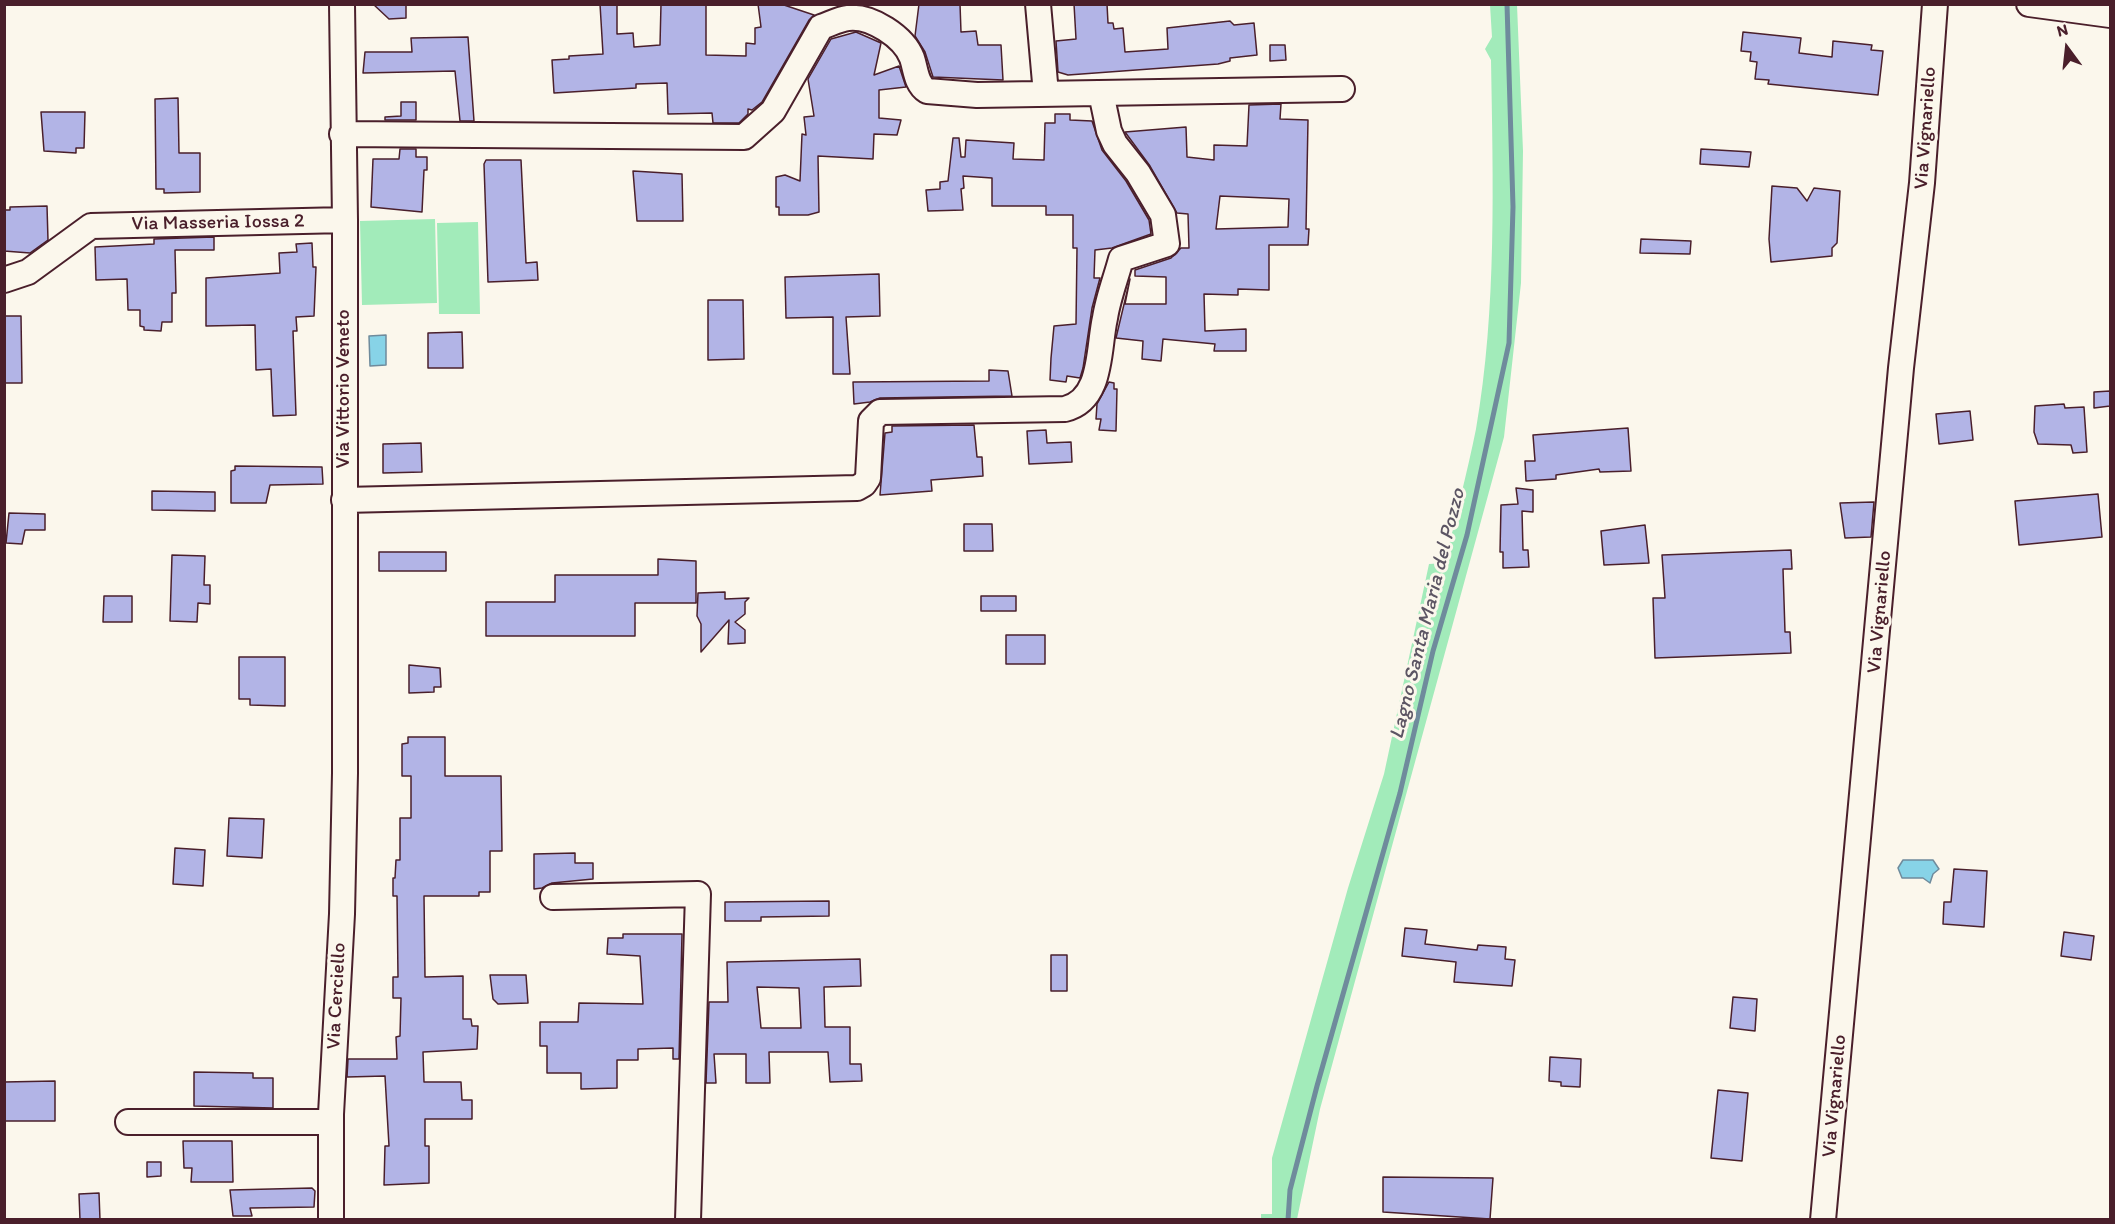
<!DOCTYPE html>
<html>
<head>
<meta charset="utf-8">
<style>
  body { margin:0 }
  #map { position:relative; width:2115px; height:1224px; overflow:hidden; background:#fbf7ec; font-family:Itim,sans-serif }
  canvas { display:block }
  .frame { position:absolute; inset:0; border:6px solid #4a1f2b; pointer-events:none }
  .north { position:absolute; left:2037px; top:18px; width:60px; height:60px; -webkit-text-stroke:4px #fbf7ec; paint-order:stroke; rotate:345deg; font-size:16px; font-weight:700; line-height:24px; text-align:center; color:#4a1f2b }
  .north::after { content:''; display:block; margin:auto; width:21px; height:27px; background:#4a1f2b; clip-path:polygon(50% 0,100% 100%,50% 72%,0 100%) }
</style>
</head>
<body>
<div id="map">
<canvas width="2115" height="1224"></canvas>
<div class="frame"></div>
<div class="north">N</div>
</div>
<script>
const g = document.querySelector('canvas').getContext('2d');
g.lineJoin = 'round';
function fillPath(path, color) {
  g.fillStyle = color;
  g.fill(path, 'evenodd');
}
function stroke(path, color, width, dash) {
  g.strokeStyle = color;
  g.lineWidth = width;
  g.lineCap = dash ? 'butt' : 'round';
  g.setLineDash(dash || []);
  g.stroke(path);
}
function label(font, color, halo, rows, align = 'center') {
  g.font = font + ' Itim,sans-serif';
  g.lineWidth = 6;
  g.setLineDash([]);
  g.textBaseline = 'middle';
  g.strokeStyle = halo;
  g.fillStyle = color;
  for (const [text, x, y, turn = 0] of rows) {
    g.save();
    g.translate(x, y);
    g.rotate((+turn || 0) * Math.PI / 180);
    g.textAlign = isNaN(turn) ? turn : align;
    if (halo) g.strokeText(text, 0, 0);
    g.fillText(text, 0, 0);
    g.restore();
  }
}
fillPath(new Path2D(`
  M1490,5H1517L1523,151L1521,283L1504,437L1320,1109L1297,1219H1261V1214H1272V1158L1348,888L1384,774L1429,564L1445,563C1455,518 1467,474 1476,429C1497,309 1493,181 1491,60L1485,49L1492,37Z
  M435,219L437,303L362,305L360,221Z
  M478,222L480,314H439L437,223Z`), '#a2ebba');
const water = new Path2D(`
  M386,335V365L370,366L369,336Z
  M1903,860H1933L1939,869L1933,874L1930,883L1923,878H1902L1898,868Z`);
fillPath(water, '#87d3e7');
stroke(water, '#6f8b9c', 1.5);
stroke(new Path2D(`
  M1288,1220L1290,1190L1317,1086L1400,793L1433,651L1467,535L1509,343L1513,207L1507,4`), '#6f8b9c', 5);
const building = new Path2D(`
  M373,4H406V18L389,19Z
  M600,4H617V34L633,33L634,47L660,45L661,4H706V55L746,56V43L755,44V28L761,27L758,4H781L814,15L809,20L762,102L752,110L748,109V114L739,123H713L712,113L668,114L667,83L636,84V88L554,93L552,60L569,59V56L603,54Z
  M919,4H960L961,32L976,31L978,45H1001L1003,80L933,77L925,52L915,36Z
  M1074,4H1107L1108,23H1113L1114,29L1123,28L1125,52L1168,49L1167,28L1230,21L1234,25L1254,23L1257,55L1230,58V61L1218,64L1068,75L1058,72L1056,41L1076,39Z
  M856,32L881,43L874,75L899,66L906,87L879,90V118L901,120L897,135L874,134L873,159L818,156L819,212L808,215H779V207H776V177L785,175L800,181L802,134L806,135L804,117L814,116L808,79L831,39Z
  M1743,32L1801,38L1799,53L1832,57L1833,41L1872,45L1871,50L1883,51L1878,95L1768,84L1769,80L1755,79L1757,62L1750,61L1751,52L1741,51Z
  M468,37L474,121H460L455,71L363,73L365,52H412L411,38Z
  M1270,45H1285L1286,60L1270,61Z
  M178,98L179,153H200V192L164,193V189H156L155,99Z
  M401,102H416V120H385V117L401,116Z
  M1281,104L1280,119L1308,120L1306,229H1309L1308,245H1269V290L1238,289V295L1204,294L1205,331L1246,329V351H1214L1215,344L1163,339L1161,361L1142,359L1143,341L1116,338L1130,279L1125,304H1166V277L1135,276V270L1171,258L1181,248H1189L1188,214L1177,213L1150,166L1125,132L1186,127L1187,157L1214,160V145L1247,146L1249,105ZM1220,196L1289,199L1288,227L1216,229Z
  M41,112H85L84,148H76V153L44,151Z
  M1055,114H1070V120L1092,121L1102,150L1126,181L1149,220L1151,234L1112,248L1095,250L1094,278H1100L1092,308L1083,368L1080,378L1067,376L1066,382L1050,380L1051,358L1054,326L1076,324L1077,248H1073V215H1046V206H992V178L963,176L964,188L961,189L963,210L928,211L926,190L940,189V182L948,181L953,138H959L961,157H965L966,140L1014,143L1013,159L1044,160L1045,123H1055Z
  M400,149H416V157H427V170H424L422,212L371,207L373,159H399Z
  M1701,149L1751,152L1749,167L1700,164Z
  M486,160H521L526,263L537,262L538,280L488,282L484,164Z
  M633,171L682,174L683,221H637Z
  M1772,186L1797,188L1807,201L1814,188L1840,191L1837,243L1832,248V256L1771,262L1769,239Z
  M47,206L48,240L30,253L4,251V210H10V207Z
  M214,237V250H175L176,293H172V322H162L161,331L144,330V327L140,326V310H128L127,279L96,280L95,247L154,244V239Z
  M1641,239L1691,241L1690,254L1640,253Z
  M312,243L313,267H316L314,316L296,317L297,331H293L296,415L273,416L271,369L256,370L255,325L206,326V278L280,273L279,253L297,252L296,244Z
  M879,274L880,316L846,317L850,374H833V317L786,318L785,277Z
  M708,300H743L744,359L708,360Z
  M4,316H21L22,383H4Z
  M462,332L463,368H428V333Z
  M989,370L1008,371L1012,396L880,398L870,402L854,404L853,382L989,381Z
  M1109,382L1114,383V389H1117L1116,431L1099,430L1101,419H1096L1097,404Z
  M2110,391V406L2094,408V392Z
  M2064,404L2065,408L2084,407L2087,452L2073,453L2071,445L2038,444L2034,432L2035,406Z
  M1970,411L1973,440L1939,444L1936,414Z
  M974,425L977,457H982L983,476L931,480L932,491L880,495L885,433L892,432V426Z
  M1628,428L1631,471L1600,472L1599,469L1556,475V479L1526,481L1525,461H1535L1533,435Z
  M1046,430L1047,443L1071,442L1072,462L1029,464L1027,431Z
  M421,443L422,472L383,473V444Z
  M235,466L322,467L323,484L270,485L266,503H231V471L235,470Z
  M1516,488L1533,490V512L1522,511L1523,550H1528L1529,567L1503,568V552H1500L1501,505L1518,504Z
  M152,491L215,492V511L152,510Z
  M2098,494L2102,537L2019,545L2015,501Z
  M1874,502L1871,537L1845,538L1840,503Z
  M9,513L45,514V530H25L22,544L6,543Z
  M964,524H992L993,551H964Z
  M1645,525L1649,563L1604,565L1601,531Z
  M1791,550L1792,569H1783L1785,632H1790L1791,653L1655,658L1653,598H1665L1662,555Z
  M379,552H446V571H379Z
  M172,555L205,556L204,585H210V604L198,603L197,622L170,621Z
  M658,559L696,561V603H635V636H486V602H555V575H658Z
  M725,592V599L749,598L745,602V614L735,622L745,630V643L728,644L729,620L701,652V624L697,616L698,593Z
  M104,596H132V622H103Z
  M981,596H1016V611H981Z
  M1006,635H1045V664H1006Z
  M239,657H285V706L250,705V699H239Z
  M409,665L440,668L441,687H434V692L409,693Z
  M408,737H445V776H501L502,851H490V892H479V896H424L425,977L463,976V1019H471L472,1026H478L477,1049L423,1052L424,1082H461L462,1100H472V1119H425V1146H429V1183L384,1185L385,1146H389L385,1076L347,1077L348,1059H397L396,1037L400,1036L401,998H393V977H398L397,896H393V878H395L396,860H400V818H411V776H402V744L408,743Z
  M229,818L264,819L262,858L227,856Z
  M175,848L205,850L203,886L173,884Z
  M575,853V863H593V879L552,883L542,888L534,889V854Z
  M1954,869L1987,871L1984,927L1943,924L1944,902H1951Z
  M829,901V916L761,917V921H725V902Z
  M1405,928L1427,930L1425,944L1477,950L1478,945L1506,947L1505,959L1515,960L1512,986L1454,982L1456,962L1402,956Z
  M2064,932L2094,936L2091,960L2061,956Z
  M623,934H682L679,1059H673V1048L638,1049V1060H617V1088L581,1089V1073H547V1046H540V1022H578L579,1003L643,1004L640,956L607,954L608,938H623Z
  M1051,955H1067V991H1051Z
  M860,959L861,986L824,987L825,1027H850V1064H861L862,1081L830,1082L828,1052H769L770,1083H746V1054H714L716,1083H706L709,1002H728L727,962ZM757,987L799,988L801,1028H761Z
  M490,975H526L528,1003L498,1004L493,999Z
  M1733,997L1757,999L1755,1031L1730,1028Z
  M1550,1057L1581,1059L1580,1087L1561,1086V1082L1549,1081Z
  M194,1072L253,1073V1078H273V1108L194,1106Z
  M55,1081V1121H4V1082Z
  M1718,1090L1748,1093L1742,1161L1711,1158Z
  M183,1141H232L233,1182H191L192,1168H184Z
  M147,1162H161V1176L147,1177Z
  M1383,1177L1493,1178L1490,1219L1383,1212Z
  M312,1188L315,1191L314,1207L250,1208L252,1216H233L230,1190Z
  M99,1193L100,1220H80L79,1194Z`);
fillPath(building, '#b2b4e6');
stroke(building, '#4a1f2b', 1.5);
const minor = new Path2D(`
  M1038,4L1046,94
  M2029,4L2110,15
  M342,134L744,137L773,111L821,27C830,24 839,19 848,18C871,15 904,37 912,58C916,70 916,84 927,91L977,95L1342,89
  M4,280L28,272L91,226L345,220
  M344,500L857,488L864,484L868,478L871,421L880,412L1065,409C1103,400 1098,348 1105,318C1108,298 1116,278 1121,259L1167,244L1163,215L1138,173L1115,144L1109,131L1101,93
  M553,897L698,894L688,1220
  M128,1122H331
  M331,1220V1114L342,914L345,773V220L342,4
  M1823,1220L1901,368L1922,183L1935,4`);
stroke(minor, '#4a1f2b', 28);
stroke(minor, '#fbf7ec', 24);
label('20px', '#4a1f2b', '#fbf7ec', [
  ["Via Vignariello",1926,128,-86],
  ["Via Masseria Iossa 2",218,223,-1],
  ["Via Vittorio Veneto",344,389,-90],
  ["Via Vignariello",1880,612,-85],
  ["Via Cerciello",337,996,-87],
  ["Via Vignariello",1835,1096,-85]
]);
label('italic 21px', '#5c5563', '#fbf7ec', [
  ["Lagno Santa Maria del Pozzo",1428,614,-76]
]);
</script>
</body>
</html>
